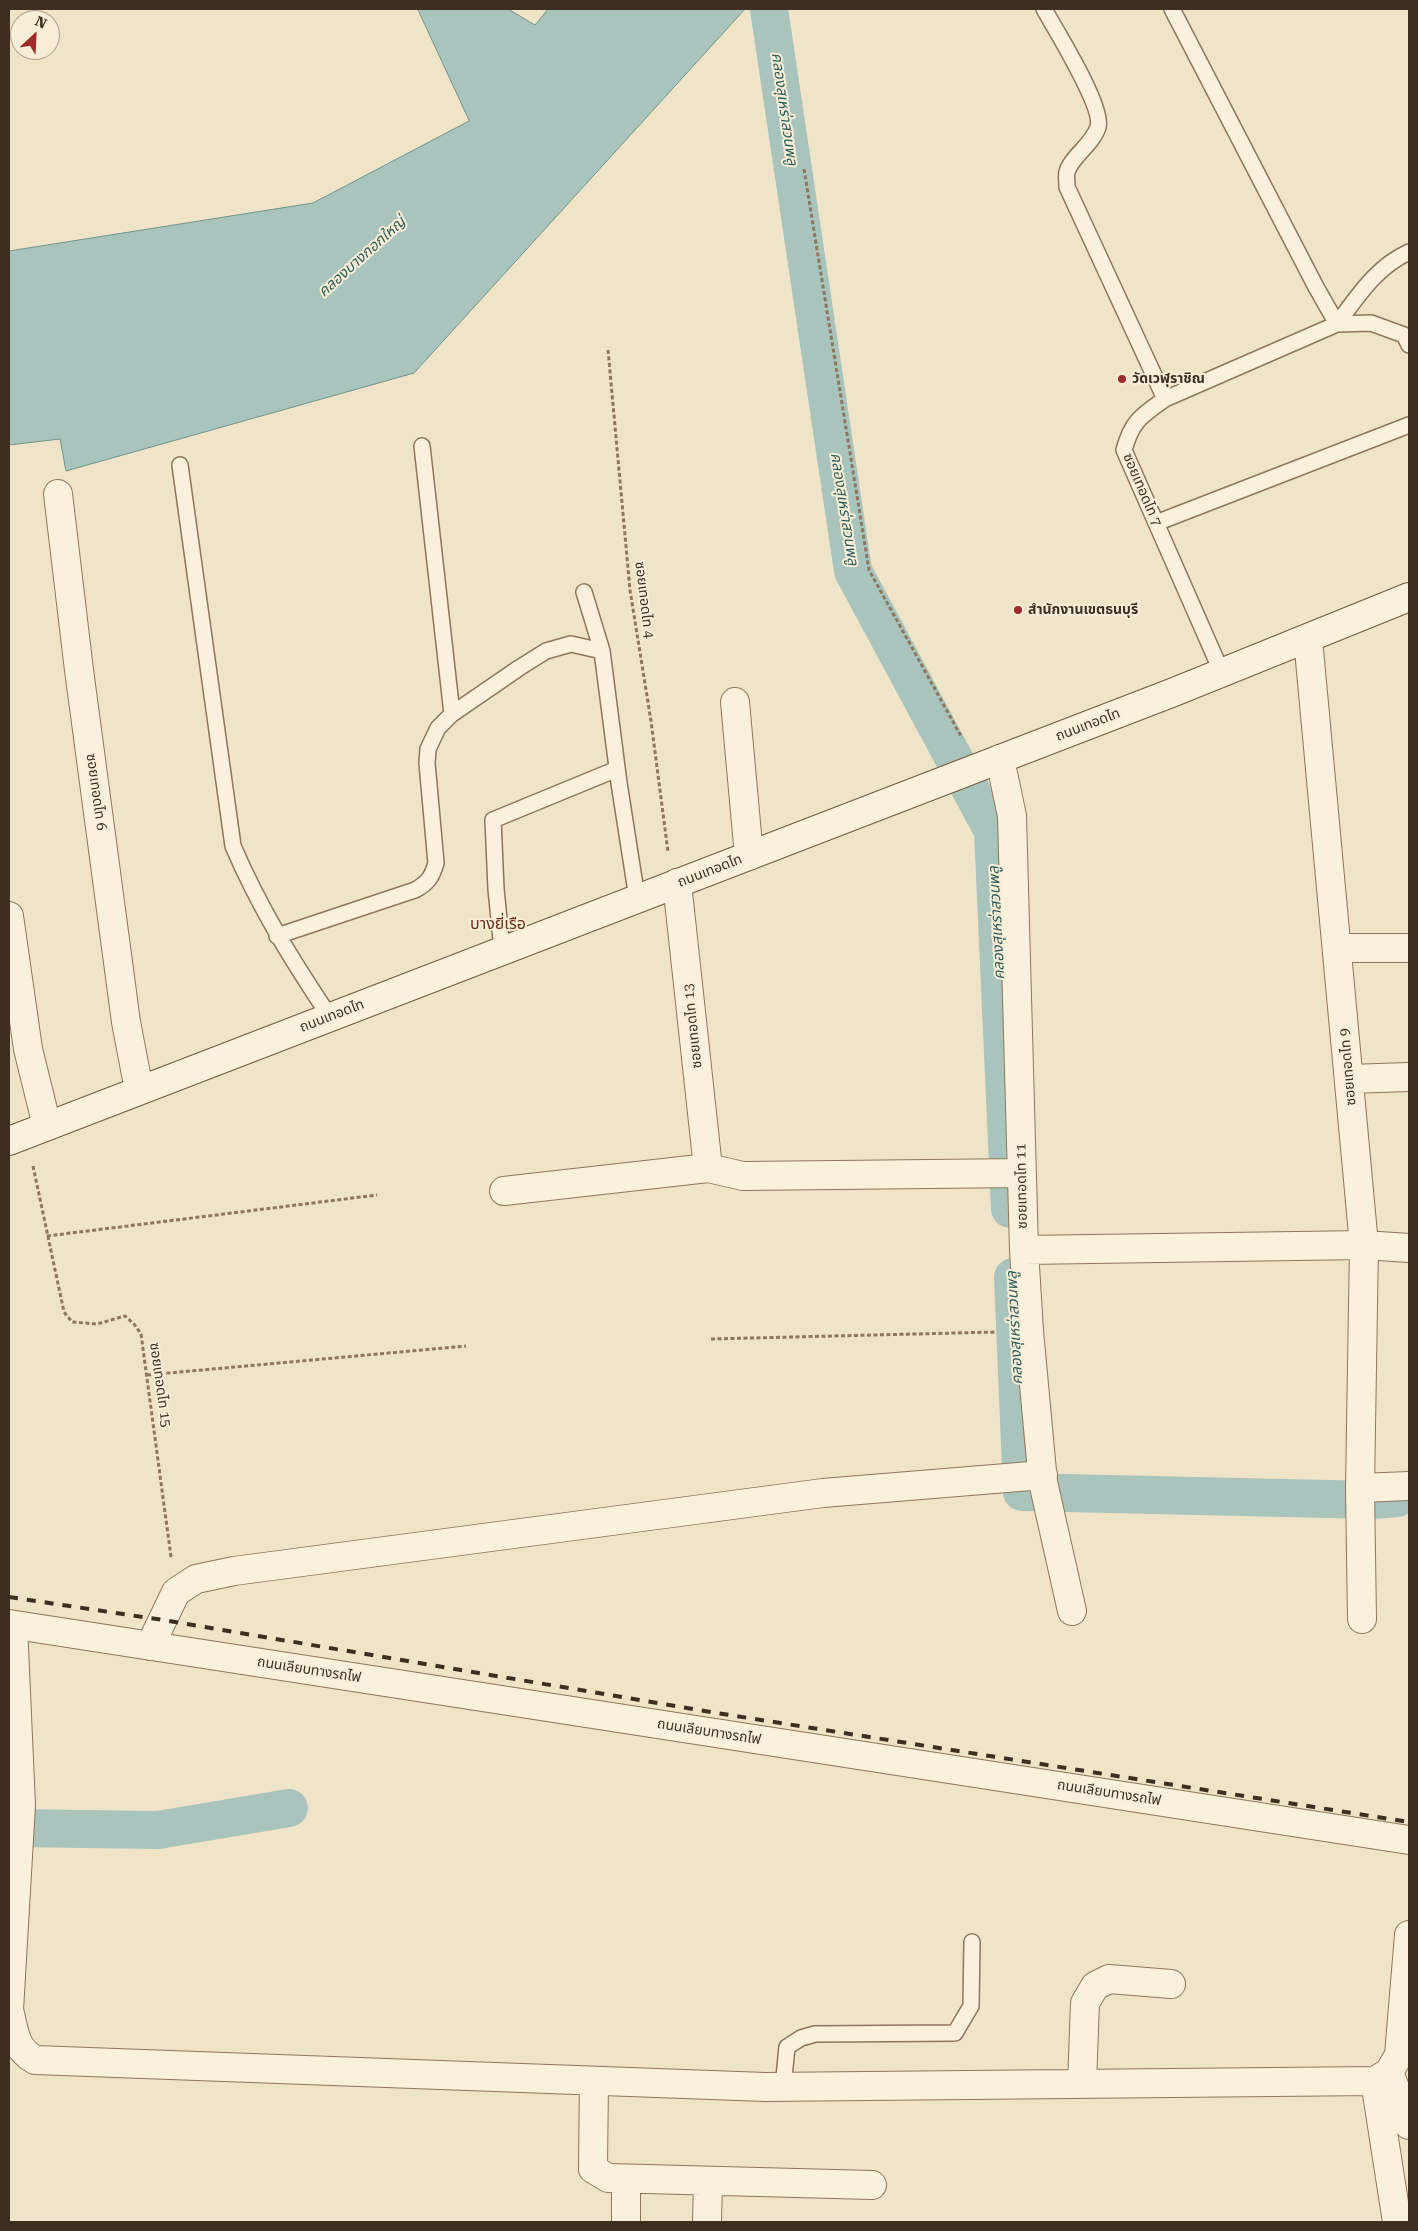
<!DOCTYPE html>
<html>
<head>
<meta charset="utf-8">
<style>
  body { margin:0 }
  #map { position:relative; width:1418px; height:2231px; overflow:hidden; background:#f0e4c8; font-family:"Roboto Serif",serif }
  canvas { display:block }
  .frame { position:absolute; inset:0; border:10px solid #3d2e20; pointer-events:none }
  .north { position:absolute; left:10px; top:10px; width:50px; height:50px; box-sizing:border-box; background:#f7eed8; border:1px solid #ada18e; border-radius:50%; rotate:25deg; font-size:14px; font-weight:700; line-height:20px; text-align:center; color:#3d2e20 }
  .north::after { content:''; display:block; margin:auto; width:18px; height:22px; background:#9e2a2b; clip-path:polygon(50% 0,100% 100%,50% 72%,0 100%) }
</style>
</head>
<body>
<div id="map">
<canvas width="1418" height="2231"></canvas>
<div class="frame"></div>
<div class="north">N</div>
</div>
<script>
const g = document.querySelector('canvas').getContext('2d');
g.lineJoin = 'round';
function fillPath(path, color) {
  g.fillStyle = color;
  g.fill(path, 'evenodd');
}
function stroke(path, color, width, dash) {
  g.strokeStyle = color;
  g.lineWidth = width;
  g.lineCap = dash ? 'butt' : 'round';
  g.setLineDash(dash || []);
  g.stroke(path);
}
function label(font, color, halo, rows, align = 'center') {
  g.font = font + ' "Roboto Serif","Noto Sans Thai",serif';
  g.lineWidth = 4;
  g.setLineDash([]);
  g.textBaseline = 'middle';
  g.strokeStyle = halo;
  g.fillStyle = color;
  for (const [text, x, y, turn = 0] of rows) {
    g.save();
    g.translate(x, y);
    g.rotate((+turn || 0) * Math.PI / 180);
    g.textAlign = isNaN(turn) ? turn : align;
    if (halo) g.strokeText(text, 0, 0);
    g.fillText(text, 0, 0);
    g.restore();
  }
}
const water = new Path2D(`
  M418,9H508L535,25L548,9H745L414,373L66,471L60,439L9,445V251L313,203L469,121Z`);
fillPath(water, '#a9c4bc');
stroke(water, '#6f938a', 1);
stroke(new Path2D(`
  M769,9L853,571L993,831L1010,1209
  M1013,1277L1022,1492L1373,1500L1397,1498
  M9,1828L158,1830L289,1808`), '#a9c4bc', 38);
const lane = new Path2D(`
  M1044,9C1055,29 1104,107 1098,127C1093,144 1071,157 1067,172C1066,176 1067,182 1067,187L1165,399
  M1172,9L1316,287L1337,324C1358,296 1376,267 1409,252
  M422,446L452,714
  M180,465L233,846C259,907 293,962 330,1017
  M1156,523L1409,425
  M584,592L602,651
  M1222,673L1124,450C1132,421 1141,416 1165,399L1337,324L1371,323L1404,335L1409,345
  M277,936L415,890C428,883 432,877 436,863L427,763L428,749L438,728L452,714L519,668L546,651L571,644L602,651L619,783L637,898
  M502,950L496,889L493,820L617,769
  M783,2087L787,2047L801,2038L815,2034L955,2033L971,2006L972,1942`);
const street = new Path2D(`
  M58,494L79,670L126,1022L139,1090
  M1308,639L1364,1245L1360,1488L1362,1619
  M735,702L749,856
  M1000,759L1012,816L1024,1250L1029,1331L1043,1482L1072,1611
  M677,883L708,1168
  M9,916L28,1049L47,1126
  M1337,948H1409
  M1349,1079L1409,1077
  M504,1191L708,1168L743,1176L1022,1173
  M1024,1250L1364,1245L1409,1248
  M1360,1488L1409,1486
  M9,1624L1409,1840
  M13,1625L21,1805L9,2010C15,2032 14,2048 35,2060L765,2087L1375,2081L1389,2072L1399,2055L1409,1935
  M150,1646L176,1592L196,1579L234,1571L823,1493L1043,1475
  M1389,2072L1409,2125
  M594,2081L593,2169L608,2178L872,2185
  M1375,2081L1397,2222
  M1082,2084L1085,2003L1095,1986L1109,1979L1171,1984
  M626,2222V2180
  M707,2222L708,2182`);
const secondary = new Path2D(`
  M9,1141L1174,692L1409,597`);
stroke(lane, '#8d765c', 18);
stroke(street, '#8d765c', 30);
stroke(secondary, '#6f573f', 30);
stroke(new Path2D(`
  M804,169L869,570L962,738
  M608,350L630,590L651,721L668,852
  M33,1166L64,1312L72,1322L97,1324L125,1316L134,1324L141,1334L171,1557
  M47,1236L377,1195
  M711,1339L996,1332
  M147,1375L466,1346`), '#8d765c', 3, [4, 2.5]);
stroke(lane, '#faf1dc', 15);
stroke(street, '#faf1dc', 28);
stroke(secondary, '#faf1dc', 28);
stroke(new Path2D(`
  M9,1597L163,1620L723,1714L1409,1822`), '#3d2e20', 4, [9, 9]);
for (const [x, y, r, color] of [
  [1122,379,5,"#9e2a2b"],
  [1018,610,5,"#9e2a2b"]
]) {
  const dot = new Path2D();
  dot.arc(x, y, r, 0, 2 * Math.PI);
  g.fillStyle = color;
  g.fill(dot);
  stroke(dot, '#f7eed8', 2);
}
label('bold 14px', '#3d2e20', '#f7eed8', [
  ["วัดเวฬุราชิณ",1132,379],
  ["สำนักงานเขตธนบุรี",1028,610]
], 'left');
label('14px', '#3d2e20', '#f7eed8', [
  ["ซอยเทอดไท 7",1142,490,67],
  ["ซอยเทอดไท 4",644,600,83],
  ["ถนนเทอดไท",1088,725,-21],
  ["ซอยเทอดไท 6",96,792,82],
  ["ถนนเทอดไท",710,871,-21],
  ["ถนนเทอดไท",332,1016,-21],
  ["ซอยเทอดไท 13",693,1026,-96],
  ["ซอยเทอดไท 9",1348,1067,-95],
  ["ซอยเทอดไท 11",1022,1186,-91],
  ["ซอยเทอดไท 15",160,1385,82],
  ["ถนนเลียบทางรถไฟ",309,1670,9],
  ["ถนนเลียบทางรถไฟ",709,1732,9],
  ["ถนนเลียบทางรถไฟ",1109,1793,9]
]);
label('italic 15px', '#2f5d5a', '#f7eed8', [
  ["คลองสุเหร่าสวนพลู",784,109,82],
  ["คลองบางกอกใหญ่",362,257,-42],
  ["คลองสุเหร่าสวนพลู",844,509,81],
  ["คลองสุเหร่าสวนพลู",997,923,-93],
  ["คลองสุเหร่าสวนพลู",1015,1328,-93]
]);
label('16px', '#6b2e1e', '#f7eed8', [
  ["บางยี่เรือ",498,924]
]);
</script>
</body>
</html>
